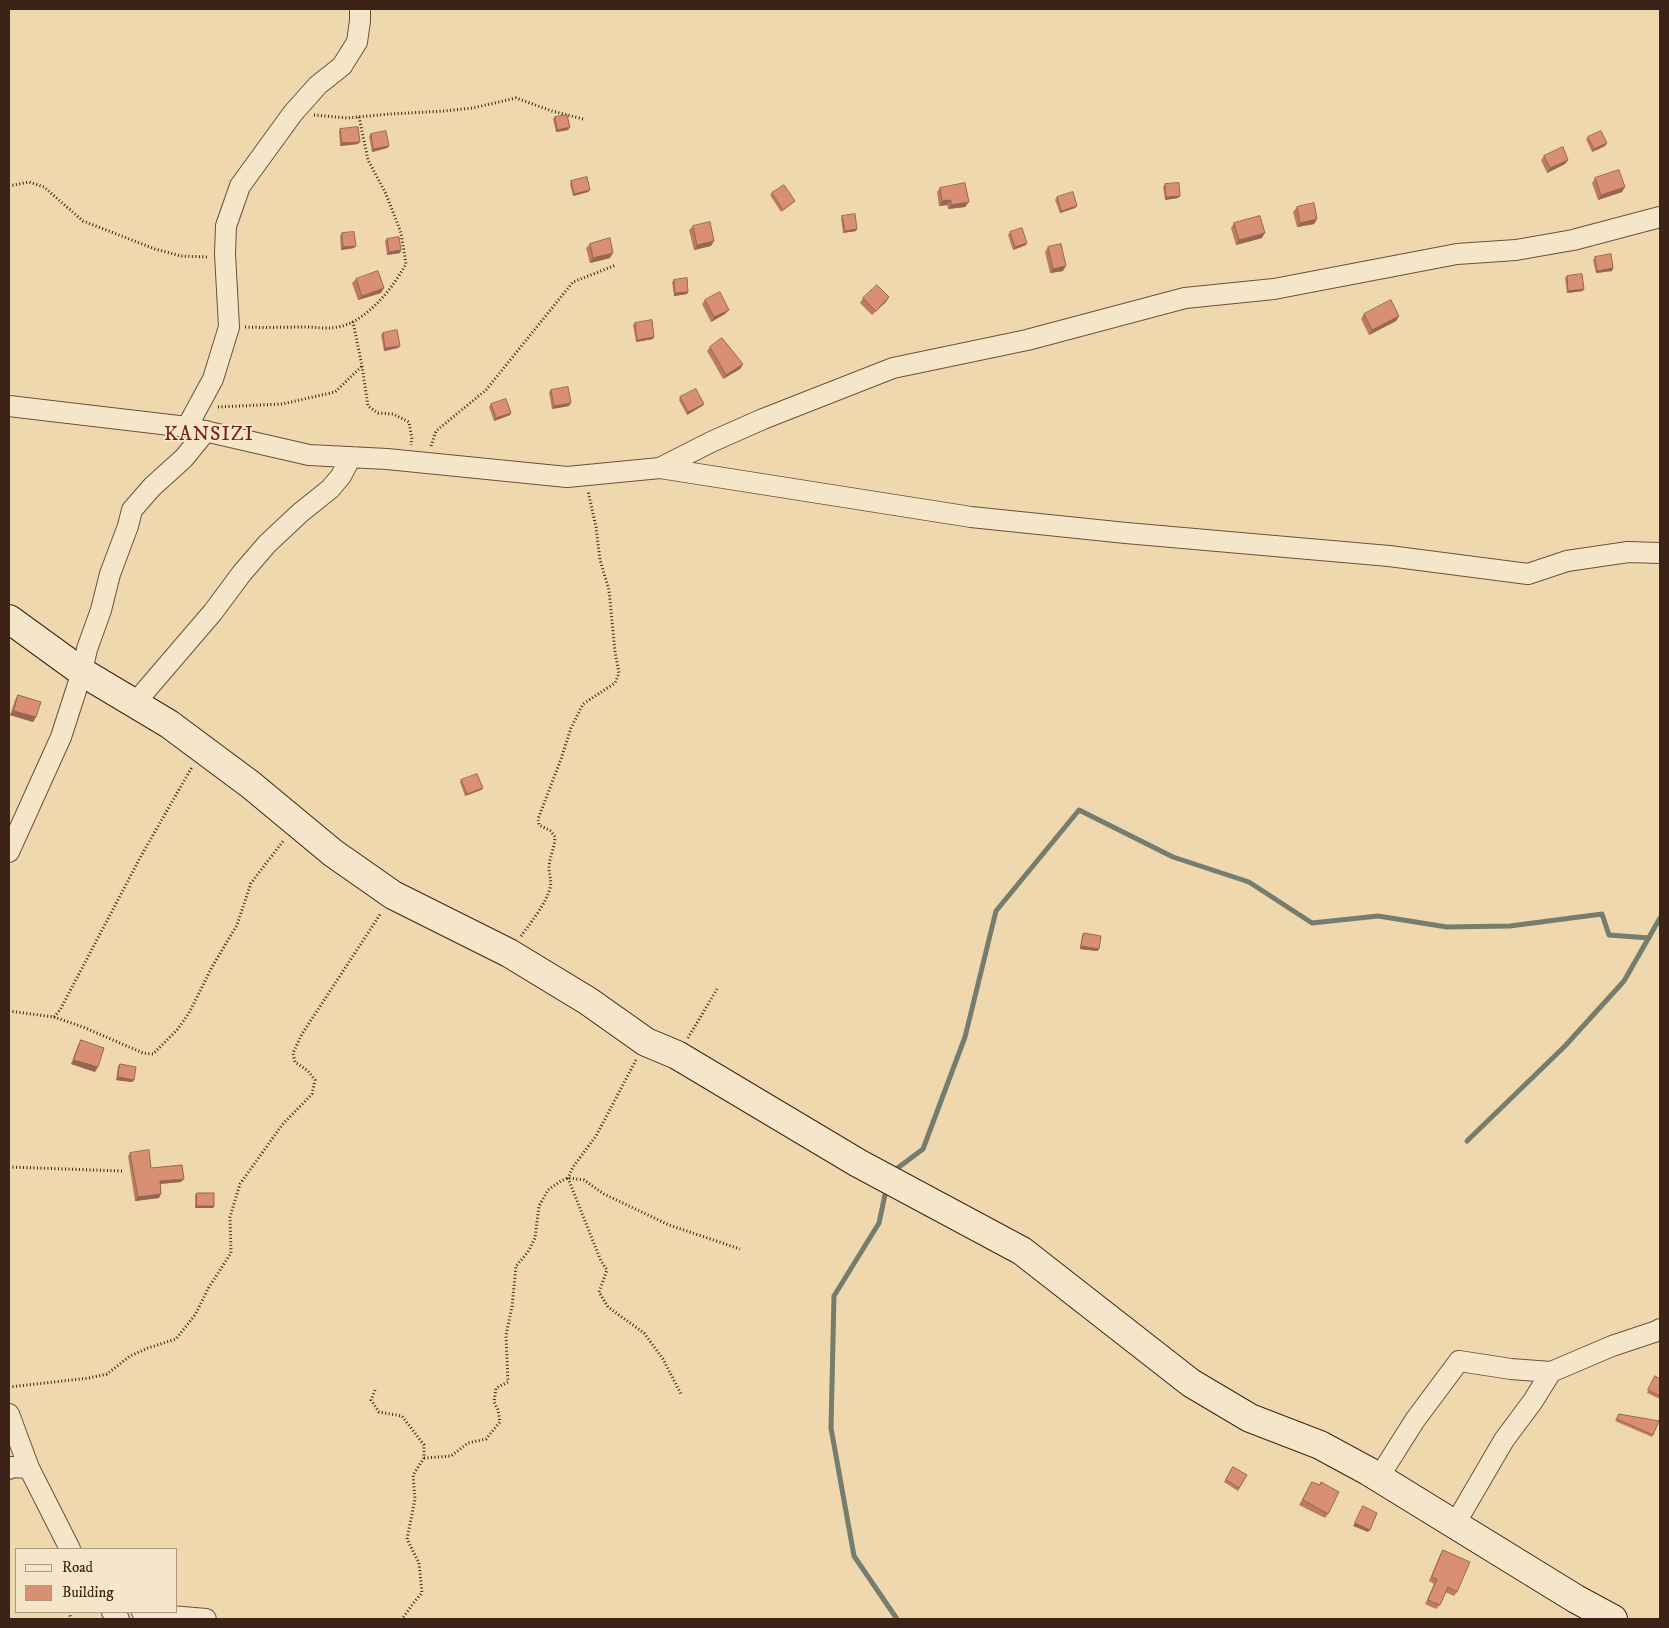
<!DOCTYPE html>
<html>
<head>
<meta charset="utf-8">
<style>
  body { margin:0 }
  #map { position:relative; width:1669px; height:1628px; overflow:hidden; background:#f0d8ae; font-family:"IM FELL DW Pica",serif }
  canvas { display:block }
  .frame { position:absolute; inset:0; border:10px solid #3d2218; pointer-events:none }
  .legend { position:absolute; left:15px; top:1548px; width:162px; height:65px; box-sizing:border-box; background:#f5e6ca; border:1px solid #ab9883; margin:0; padding:6px 9px; list-style:none; font-size:15px; color:#3d2218 }
  .legend li { display:flex; align-items:center; gap:10px; height:25px }
  .legend b { width:25px; border:1px solid #ab9883 }
</style>
</head>
<body>
<div id="map">
<canvas width="1669" height="1628"></canvas>
<div class="frame"></div>
<ul class="legend">
<li><b style="height:6px;background:#f5e6ca"></b>Road</li>
<li><b style="height:14px;background:#d99072"></b>Building</li>
</ul>
</div>
<script>
const g = document.querySelector('canvas').getContext('2d');
g.lineJoin = 'round';
function stroke(path, color, width, dash) {
  g.strokeStyle = color;
  g.lineWidth = width;
  g.lineCap = dash ? 'butt' : 'round';
  g.setLineDash(dash || []);
  g.stroke(path);
}
function fillPath(path, color) {
  g.fillStyle = color;
  g.fill(path, 'evenodd');
}
function label(font, color, halo, rows, align = 'center') {
  g.font = font + ' "IM FELL DW Pica",serif';
  g.lineWidth = 4;
  g.setLineDash([]);
  g.textBaseline = 'middle';
  g.strokeStyle = halo;
  g.fillStyle = color;
  for (const [text, x, y, turn = 0] of rows) {
    g.save();
    g.translate(x, y);
    g.rotate((+turn || 0) * Math.PI / 180);
    g.textAlign = isNaN(turn) ? turn : align;
    if (halo) g.strokeText(text, 0, 0);
    g.fillText(text, 0, 0);
    g.restore();
  }
}
stroke(new Path2D(`
  M1467,1141L1565,1046L1624,981L1660,918
  M895,1170L923,1149L965,1037L996,911L1079,810L1173,857L1249,882L1312,923L1378,916L1447,927L1510,926L1602,914L1609,935L1649,938
  M886,1190L879,1223L834,1296L831,1428L854,1556L897,1619`), '#757d6e', 5);
const street = new Path2D(`
  M9,406L187,427L309,455L387,459L567,477L660,468L971,517L1126,533L1389,556L1528,574L1567,561L1628,552L1660,553
  M187,427L213,379L229,327L225,254L226,226L240,186L293,113L318,85L342,66L357,42L360,21V9
  M660,468L711,442L763,419L893,368L1027,340L1185,298L1274,289L1457,254L1516,250L1573,240L1660,217
  M135,703L213,612L242,573L267,544L300,513L330,489L341,476L351,457
  M9,852L61,737L82,672L87,649L101,610L110,574L128,526L132,510L152,487L184,458L206,431
  M9,1414L29,1468L70,1549
  M9,1469L11,1467L29,1468
  M1379,1477L1415,1420L1459,1361L1511,1369L1551,1372L1612,1346L1657,1331L1660,1329
  M1455,1524L1504,1440L1533,1401L1551,1372
  M112,1612L119,1619
  M142,1612L147,1614L206,1619`);
const secondary = new Path2D(`
  M9,619L82,672L169,724L251,785L333,853L393,895L509,953L588,1001L646,1042L677,1055L858,1163L1022,1251L1191,1383L1250,1418L1320,1445L1368,1471L1576,1599L1613,1619`);
stroke(street, '#6a503e', 22);
stroke(secondary, '#3d2218', 30);
stroke(new Path2D(`
  M314,115L347,118L390,114L444,111L473,108L516,98L552,111L583,119
  M359,117L368,160L386,194L401,233L406,264C393,287 376,309 353,322L362,366L368,406L378,413L393,414L409,422L412,439L411,445
  M9,186L29,182L44,187L83,221L155,249L181,256L208,257
  M245,327C266,328 287,327 307,327C325,328 336,330 353,322
  M218,407L282,404L335,392L362,366
  M431,446L436,431L486,390L573,282L616,265
  M521,936C530,924 547,902 550,888C552,880 549,875 549,868C549,858 555,847 555,837L551,831L539,825L538,819L561,759L571,728L583,704L615,683L619,673L615,652L609,590L600,560L596,527L588,491
  M9,1011L54,1017L60,1010L141,856L192,767
  M54,1017L83,1027L143,1053L153,1054L177,1030L189,1013L212,967L237,925L251,883L284,840
  M688,1038L717,989
  M636,1060L596,1136L573,1167L568,1178L601,1261L607,1270L599,1292L608,1307L644,1333L663,1359L681,1394
  M9,1167L122,1171
  M9,1387L89,1378L107,1374L130,1356L148,1348L176,1339L195,1315L209,1287L231,1253L230,1217L240,1184L282,1125L312,1094L315,1080L308,1071L295,1062L293,1053L302,1034L381,913
  M375,1390L371,1400L379,1412L402,1416L424,1445V1458L413,1475L415,1499L407,1539L419,1563L422,1593L415,1601L402,1619
  M424,1458L451,1456L468,1443L486,1439L500,1422L498,1410L494,1402L496,1388L508,1382L506,1335L512,1307L516,1266L528,1252L535,1238L539,1206L548,1190L561,1181L568,1178L584,1180L604,1194L669,1225L740,1249
  M69,1612L71,1619`), '#3d2218', 3, [1, 2.5]);
stroke(street, '#f5e6ca', 20);
stroke(secondary, '#f5e6ca', 28);
fillPath(new Path2D(`
  M555,117L570,127L568,130L556,132L553,119Z
  M340,129L358,144L340,146L339,131Z
  M371,134L389,146L387,148L372,152L369,136Z
  M1588,137L1607,143L1605,146L1592,152L1586,139Z
  M1544,156L1568,160L1565,164L1547,173L1541,160Z
  M1595,178L1622,192L1598,200L1592,183Z
  M571,181L590,190L588,192L573,196L570,184Z
  M1165,184L1180,196L1178,198L1165,200L1163,187Z
  M940,188L965,207L948,209L947,205L939,206L937,192Z
  M772,193L795,201L793,203L781,212L770,195Z
  M1057,197L1075,208L1060,213L1055,200Z
  M1297,207L1317,219L1314,224L1297,227L1293,212Z
  M842,216L856,231L843,233L841,218Z
  M1234,223L1262,238L1236,245L1231,228Z
  M693,226L711,246L694,250L689,230Z
  M1010,232L1026,245L1013,250L1008,235Z
  M342,233L354,248L341,250L340,236Z
  M387,239L401,250L400,253L387,255L385,241Z
  M590,244L610,258L590,263L586,248Z
  M1048,247L1063,271L1050,273L1045,252Z
  M1595,257L1613,268L1612,271L1596,273L1593,260Z
  M1567,276L1583,291L1567,293L1565,278Z
  M356,279L381,293L358,300L352,283Z
  M674,280L688,292L687,294L674,296L672,282Z
  M863,298L886,302L872,315L860,303Z
  M705,300L725,314L711,322L702,304Z
  M1364,314L1399,316L1396,321L1369,335L1361,319Z
  M635,323L653,339L636,342L633,325Z
  M383,333L398,348L384,351L381,335Z
  M710,347L743,364L740,369L723,379L707,351Z
  M551,390L569,406L552,409L549,392Z
  M680,397L704,404L702,406L687,415L679,400Z
  M491,404L510,415L494,421L489,407Z
  M18,695L36,717L33,722L10,715L15,700Z
  M461,780L483,788L481,790L465,796L460,782Z
  M1084,933L1099,949L1097,951L1080,949L1082,935Z
  M81,1040L95,1072L71,1064L78,1045Z
  M120,1064L134,1080L132,1082L116,1080L118,1066Z
  M130,1153L151,1168L181,1182L161,1184L159,1198L135,1201L128,1156Z
  M197,1193L214,1206L213,1208H195V1195Z
  M1655,1376L1660,1379V1399L1647,1393Z
  M1619,1414L1653,1435L1652,1437L1615,1421Z
  M1233,1467L1247,1475L1238,1491L1224,1482Z
  M1312,1482L1319,1485L1321,1482L1328,1514L1325,1518L1299,1505Z
  M1443,1550L1457,1592L1454,1596L1445,1592L1440,1605L1436,1609L1425,1604L1434,1584L1429,1581L1440,1555Z`), '#bb7c62');
fillPath(new Path2D(`
  M570,127L568,130L556,132L557,130Z
  M360,142L358,144L340,146L342,143Z
  M1607,143L1605,146L1592,152L1594,149Z
  M389,146L387,148L372,152L373,149Z
  M1568,160L1565,164L1547,173L1550,168Z
  M1625,187L1622,192L1598,200L1601,195Z
  M590,190L588,192L573,196L574,194Z
  M1180,196L1178,198L1165,200L1166,197Z
  M951,200L947,205L939,206L942,201Z
  M969,202L965,207L948,209L951,205Z
  M1077,206L1075,208L1060,213L1061,211Z
  M1317,219L1314,224L1297,227L1300,223Z
  M857,229L856,231L843,233L845,231Z
  M1265,233L1262,238L1236,245L1239,240Z
  M714,241L711,246L694,250L697,245Z
  M1027,243L1026,245L1013,250L1015,247Z
  M356,246L354,248L341,250L343,247Z
  M401,250L400,253L387,255L389,252Z
  M613,253L610,258L590,263L593,258Z
  M1066,266L1063,271L1050,273L1053,269Z
  M1613,268L1612,271L1596,273L1597,271Z
  M384,288L381,293L358,300L362,296Z
  M1584,289L1583,291L1567,293L1568,291Z
  M688,292L687,294L674,296L675,293Z
  M889,297L886,302L872,315L876,311Z
  M729,310L725,314L711,322L714,317Z
  M1399,316L1396,321L1369,335L1372,330Z
  M654,337L653,339L636,342L637,340Z
  M400,346L398,348L384,351L385,348Z
  M743,364L740,369L723,379L726,375Z
  M571,403L569,406L552,409L554,406Z
  M704,404L702,406L687,415L688,412Z
  M511,413L510,415L494,421L496,418Z
  M14,711L36,717L33,722L10,715Z
  M483,788L481,790L465,796L467,794Z
  M1081,946L1099,949L1097,951L1080,949Z
  M74,1060L98,1067L95,1072L71,1064Z
  M118,1077L134,1080L132,1082L116,1080Z
  M184,1179L181,1182L158,1184L160,1181Z
  M161,1194L159,1198L135,1201L138,1197Z
  M197,1206H214L213,1208H195Z
  M1355,1523L1370,1530L1368,1532L1353,1526Z`), '#986550');
const building = new Path2D(`
  M567,115L570,127L557,130L555,117Z
  M358,127L360,142L342,143L340,129Z
  M386,131L389,146L373,149L371,134Z
  M1601,131L1607,143L1594,149L1588,137Z
  M1563,147L1568,160L1550,168L1544,156Z
  M1619,170L1625,187L1601,195L1595,178Z
  M587,177L590,190L574,194L571,181Z
  M965,183L969,202L951,205V200L942,201L940,188Z
  M1179,183L1180,196L1166,197L1165,184Z
  M784,185L795,201L783,210L772,193Z
  M1073,192L1077,206L1061,211L1057,197Z
  M1314,203L1317,219L1300,223L1297,207Z
  M855,214L857,229L845,231L842,216Z
  M1260,216L1265,233L1239,240L1234,223Z
  M710,222L714,241L697,245L693,226Z
  M1022,228L1027,243L1015,247L1010,232Z
  M354,232L356,246L343,247L342,233Z
  M399,237L401,250L389,252L387,239Z
  M610,238L613,253L593,258L590,244Z
  M1061,244L1066,266L1053,269L1048,247Z
  M1611,254L1613,268L1597,271L1595,257Z
  M378,271L384,288L362,296L356,279Z
  M1582,274L1584,289L1568,291L1567,276Z
  M687,278L688,292L675,293L674,280Z
  M877,285L889,297L876,311L863,298Z
  M720,292L729,310L714,317L705,300Z
  M1391,300L1399,316L1372,330L1364,314Z
  M652,320L654,337L637,340L635,323Z
  M397,330L400,346L385,348L383,333Z
  M722,338L743,364L726,375L710,347Z
  M568,387L571,403L554,406L551,390Z
  M696,389L704,404L688,412L680,397Z
  M506,399L511,413L496,418L491,404Z
  M18,695L41,702L36,717L14,711Z
  M477,774L483,788L467,794L461,780Z
  M1084,933L1101,936L1099,949L1081,946Z
  M81,1040L104,1048L98,1067L74,1060Z
  M120,1064L136,1067L134,1080L118,1077Z
  M149,1150L151,1168L182,1165L184,1179L160,1181L161,1194L138,1197L130,1153Z
  M197,1193H214V1206H197Z
  M1655,1376L1660,1379V1396L1648,1390Z
  M1619,1414L1659,1421L1653,1435L1617,1419Z
  M1233,1467L1247,1475L1239,1488L1226,1480Z
  M1312,1482L1320,1485L1321,1482L1339,1492L1328,1514L1303,1500Z
  M1363,1506L1377,1513L1370,1530L1355,1523Z
  M1443,1550L1470,1562L1457,1592L1448,1587L1440,1605L1428,1600L1437,1579L1432,1577Z`);
fillPath(building, '#d99072');
stroke(building, '#986550', 1);
g.letterSpacing = '1px';
label('20px', '#7a1f14', '#f5e6ca', [
  ["KANSIZI",209,436]
]);
g.letterSpacing = '0px';
</script>
</body>
</html>
